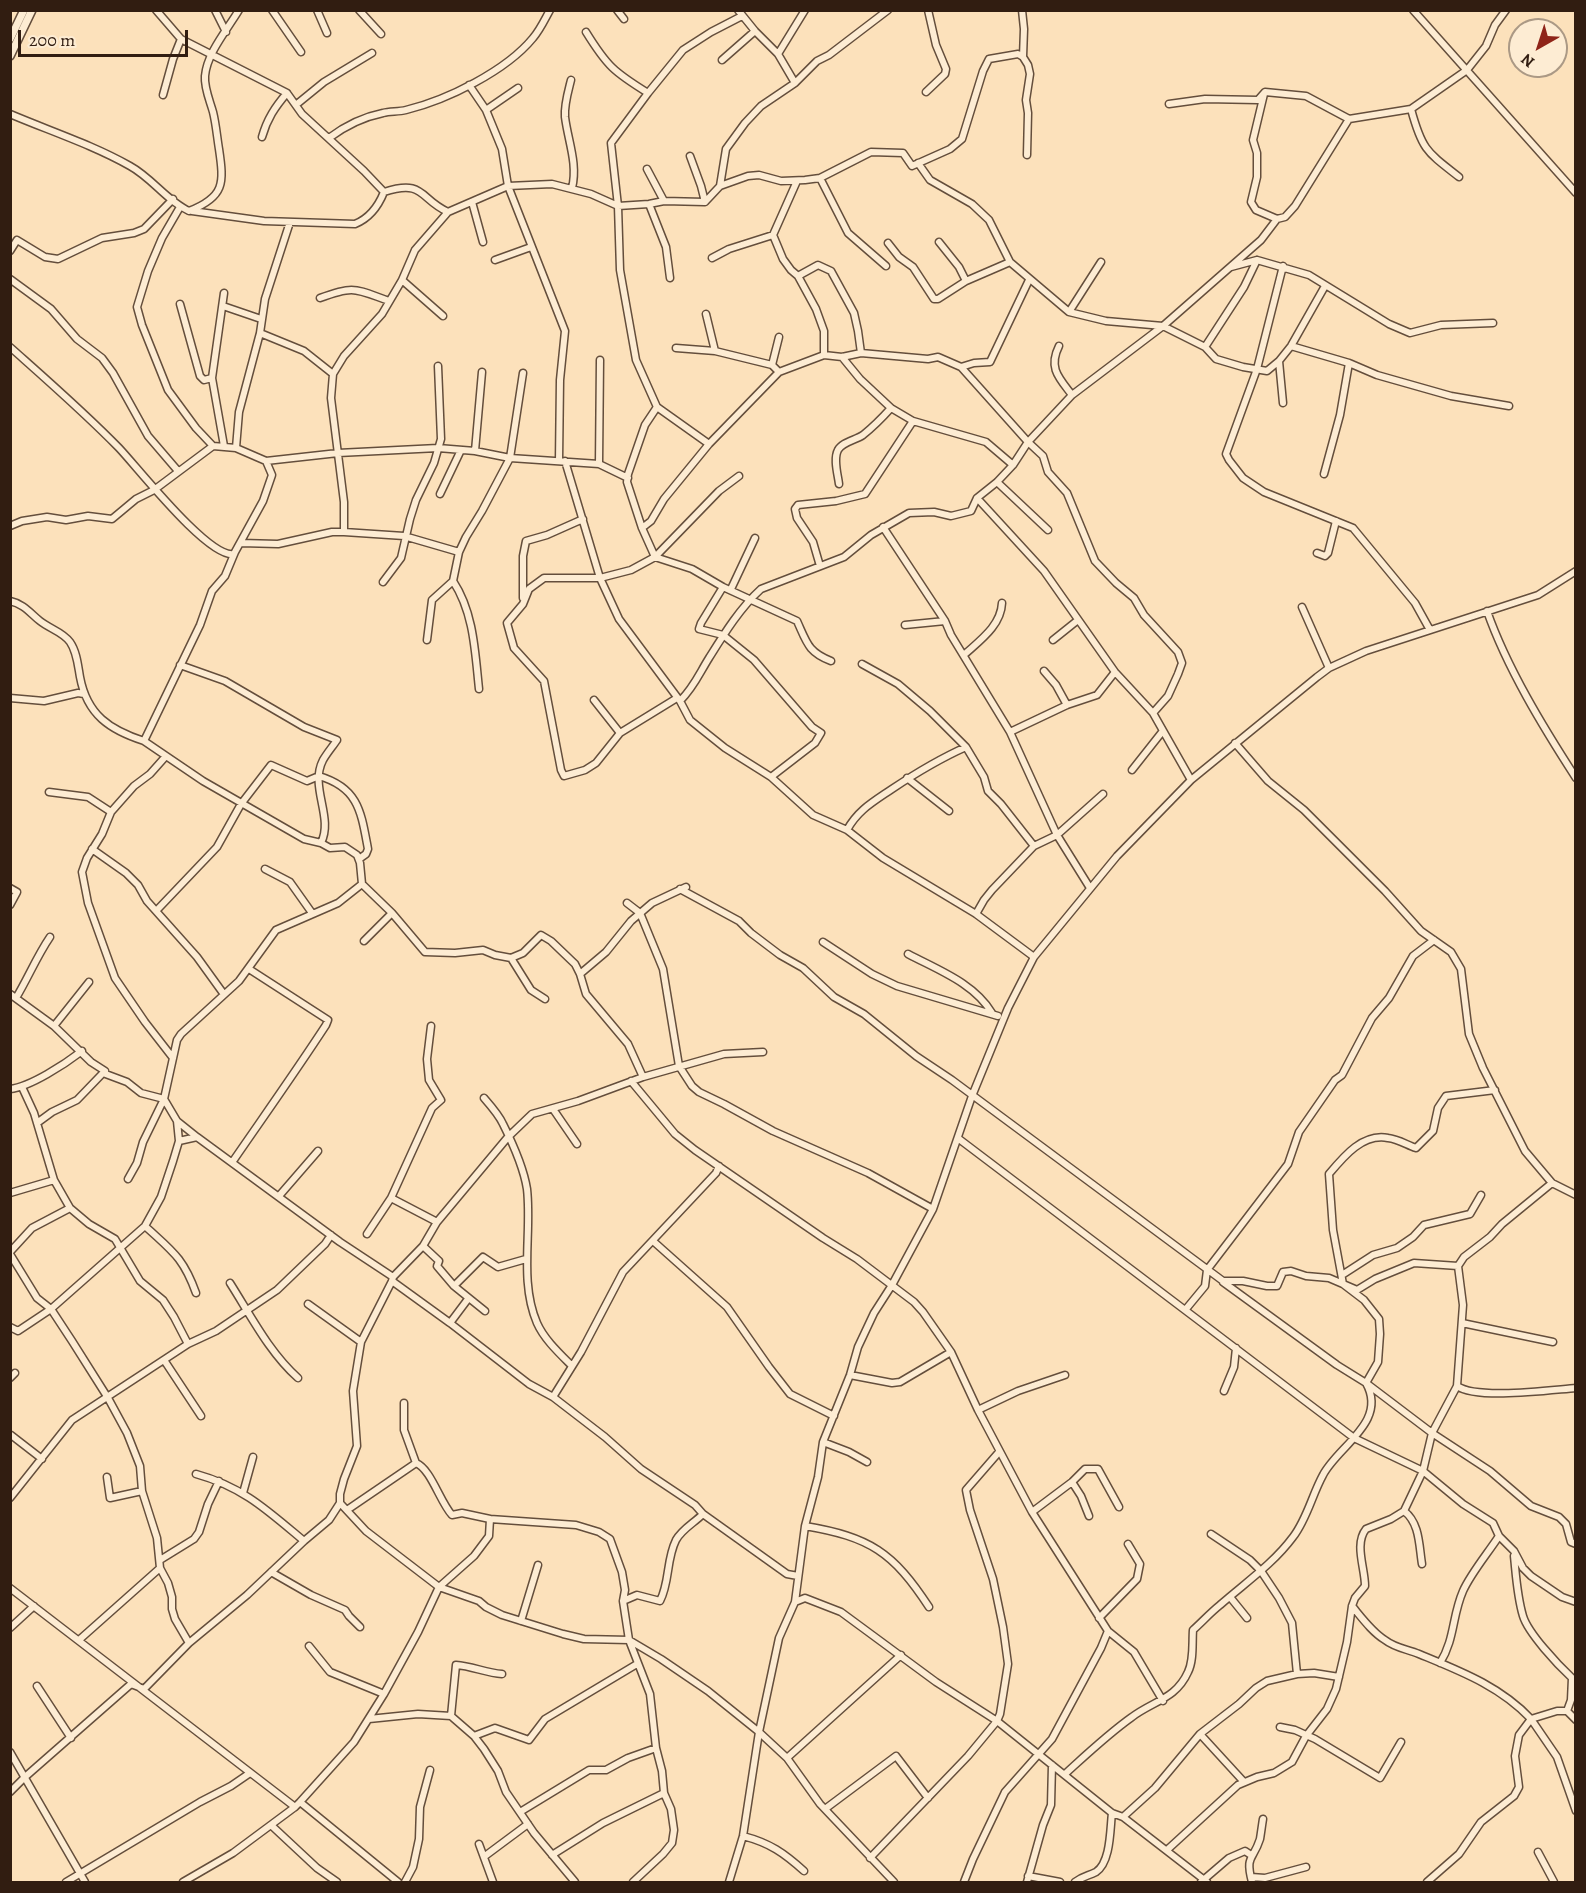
<!DOCTYPE html>
<html>
<head>
<meta charset="utf-8">
<style>
  body { margin:0 }
  #map { position:relative; width:1586px; height:1893px; overflow:hidden; background:#fce1bb; font-family:Alegreya,serif }
  canvas { display:block }
  .frame { position:absolute; inset:0; border:12px solid #311d11; pointer-events:none }
  .north { position:absolute; left:1508px; top:18px; width:60px; height:60px; box-sizing:border-box; background:#fdecd3; border:2px solid #ab9985; border-radius:50%; rotate:219deg; font-size:16px; font-weight:700; line-height:24px; text-align:center; color:#311d11 }
  .north::after { content:''; display:block; margin:auto; width:21px; height:27px; background:#8f2418; clip-path:polygon(50% 0,100% 100%,50% 72%,0 100%) }
  .scale { position:absolute; left:18px; top:30px; width:170px; height:27px; box-sizing:border-box; border:3px solid #311d11; border-top:0; padding-left:8px; font-size:18px; line-height:21px; white-space:nowrap; color:#311d11; -webkit-text-stroke:4px #fdecd3; paint-order:stroke }
</style>
</head>
<body>
<div id="map">
<canvas width="1586" height="1893"></canvas>
<div class="frame"></div>
<div class="north">N</div>
<div class="scale">200 m</div>
</div>
<script>
const g = document.querySelector('canvas').getContext('2d');
g.lineJoin = 'round';
function stroke(path, color, width, dash) {
  g.strokeStyle = color;
  g.lineWidth = width;
  g.lineCap = dash ? 'butt' : 'round';
  g.setLineDash(dash || []);
  g.stroke(path);
}
const minor = new Path2D(`
  M156,10L181,39L287,93L302,114L364,171L384,192C425,179 419,199 448,212L508,186L552,184L591,194L618,206L649,204L664,201L705,202L720,186L748,176L759,175L781,181L805,180L820,178L871,152L903,153L912,166L950,149L962,139L983,71L989,59L1018,54L1023,57L1024,29L1022,10
  M215,10L226,32
  M272,10L301,52
  M317,10L327,33
  M359,10L381,34
  M617,10L624,19
  M738,10L755,31L778,54L795,83
  M1413,10L1576,193
  M586,32C607,66 614,72 648,93L611,143L618,206L620,270L636,360L657,407L709,444
  M778,54L805,10
  M1023,57L1028,65L1030,74L1026,100L1028,113L1027,155
  M722,60L755,31
  M571,80C568,92 564,105 565,117C568,141 578,164 572,188
  M469,85L486,110L502,149L508,186L565,331L560,380L559,461
  M926,92L945,74L946,69L936,45L928,10
  M648,93L683,50L711,32L742,16
  M1264,94L1253,140L1257,153V177L1251,202L1256,210L1277,219
  M163,95L173,59L181,39
  M297,104L324,82L372,53
  M1169,104L1205,99L1258,100L1265,92L1306,96L1349,119
  M1411,109C1422,150 1427,152 1459,177
  M486,110L518,88
  M10,114C50,131 93,145 130,166C152,178 167,201 189,211C225,197 224,183 219,149C217,137 216,124 213,112C210,101 204,88 205,76C207,53 227,30 239,10
  M262,137C267,119 275,107 287,93
  M329,138C345,126 363,117 383,113C390,111 398,112 406,110C447,100 506,71 533,38C540,30 545,19 550,10
  M690,156L701,186L705,202
  M918,163L930,180L972,204L989,220L1010,262L1069,312L1106,321L1163,326L1205,347L1216,359L1243,367L1267,371L1279,361
  M647,169L664,201
  M820,178L848,233L886,266
  M797,181L773,235L783,259L791,270L798,276L816,309L824,331V355
  M720,186L726,149L745,123L761,106L795,83L817,61L829,55L888,10
  M472,202L483,242
  M649,204L666,247L670,278
  M180,207L162,238L148,271L137,307L142,325L168,390L196,428L213,446
  M192,211L264,221L355,224C370,218 378,207 384,192
  M939,242L959,267L966,281
  M888,243L899,257L913,267L934,299H938L966,281L1010,262
  M10,251L17,240L45,257L58,259L102,238L134,233L144,229L173,199
  M712,258L729,249L773,235
  M495,260L531,247
  M1283,266L1257,369L1226,454L1229,460L1243,478L1264,492L1353,528L1415,603L1430,630
  M1231,267L1257,260
  M798,276L818,265L831,271L854,313L858,331L861,353
  M10,279L51,309L77,339L102,358L113,373L148,436L178,471
  M402,280L443,316
  M1029,280L990,362L974,363L961,367L1028,442L1043,456L1048,472L1067,493L1095,561L1116,583L1134,598L1144,615L1178,652L1182,663L1178,674L1168,696L1153,713
  M224,293L212,378L224,446
  M320,298C355,285 355,289 389,301
  M180,304L200,376L204,380L212,378
  M223,306L261,319
  M1069,312L1101,262
  M706,314L715,351
  M260,333L304,351L333,374
  M1059,346C1048,368 1059,378 1072,395
  M1291,346L1349,363L1377,375L1451,396L1509,406
  M10,347C47,380 85,413 119,448C138,468 209,559 234,554
  M1205,347L1244,287L1257,260L1309,275L1389,324L1410,333L1441,325L1493,323
  M676,348L715,351L772,365L779,372
  M842,357L860,379L891,408L913,421L986,442L1013,465
  M772,365L779,337
  M1283,403L1279,361L1291,346L1325,286
  M657,407L645,425L628,474L627,482L642,528L655,557L692,569L723,587L797,621C807,643 808,652 831,661
  M236,448L239,412L260,333L265,299L290,222
  M475,451L482,372
  M266,461L338,453L438,448L475,451L510,458L599,464L628,478
  M565,461L600,578L619,619L680,701L690,720L725,748L771,777L813,815L847,830L883,858L976,914L1034,957
  M599,464L600,360
  M1324,474L1340,415L1349,363
  M997,482L1048,530
  M839,484C838,475 833,459 838,450C842,442 856,440 863,435C873,427 882,418 891,408
  M440,494L461,450
  M977,498L1044,571L1115,672L1153,713L1191,780
  M10,526L22,521L47,517L66,520L88,516L112,519L136,499L154,490L213,446L236,448L266,461L272,475L263,501L235,552L225,576L212,591L200,625L144,741L203,781L304,839L321,843L330,848L345,847L357,855L360,863L362,884L338,903L276,930L239,981L181,1034L177,1040L164,1099L143,1142L137,1163L128,1179
  M883,527L945,621L951,635L1010,732L1057,835L1090,888
  M642,528L651,521L664,499L709,444L779,372L824,355L842,357L861,353L928,359L938,357L961,367
  M344,532V502L331,398L333,374L344,356L382,314L402,280L415,250L448,212
  M241,543L278,544L332,532H344L404,536L459,552
  M1317,553L1325,556L1328,553L1336,521
  M820,566L813,542L797,518L795,509L798,505L836,501L865,494L913,421
  M453,581C474,613 475,652 479,689
  M383,582L401,558L410,519L416,500L434,463L441,439L438,366
  M723,587L701,623L699,629L723,635L754,660L812,727L821,733L815,743L771,777
  M731,589L755,538
  M523,598V556L526,541L547,535L583,519
  M10,601C24,604 30,613 40,621C50,629 63,632 70,642C77,652 78,666 80,677C87,715 110,730 144,741
  M1302,607L1329,668
  M1487,611C1507,668 1543,727 1576,778
  M905,625L945,621
  M427,640L432,600L453,581L459,552L466,537L482,511L510,458L523,373
  M1053,640L1078,620
  M964,655C979,641 1001,626 1002,603
  M862,664L898,684L930,711L966,747L984,777L988,791L1001,804L1034,846
  M180,665L225,681L304,727L337,740C333,746 327,753 323,760C309,787 334,817 321,843
  M1044,671L1056,685L1067,705
  M10,698L44,701L78,693L84,694
  M677,698L620,733L596,763L585,770L564,776L561,770L544,681L514,648L507,623L523,604L529,589L544,578H600L631,570L655,557L719,491L739,476
  M594,700L620,733
  M680,701C694,687 699,674 709,658C724,634 740,608 761,589L844,557L871,535L909,513L934,512L951,516L971,511L977,498L997,482L1013,465L1028,442L1072,395L1163,326L1261,240L1277,219L1285,217L1295,206L1349,119L1411,109L1467,70L1486,46L1495,25L1506,10
  M1010,732L1067,705L1097,695L1115,672
  M1235,743L1268,781L1304,810L1385,891L1421,931L1451,952L1461,969L1469,1034L1483,1068L1525,1151L1552,1183L1576,1195
  M166,756L150,774L134,786L111,812L102,834L87,858L82,872L88,903L115,978L145,1022L173,1058
  M1132,770L1162,732
  M907,778L949,811
  M49,792L88,797L111,812
  M847,830C858,810 873,802 892,789C916,773 939,759 966,747
  M92,849L126,873L138,885L147,901L197,957L223,993
  M265,869L290,882L312,913
  M362,884L392,913L425,952L455,953L483,950L495,955L511,958L523,953L541,935L551,941L575,964L580,974L586,994L628,1044L643,1077
  M10,888L17,892L10,905
  M680,889L739,921L751,933L780,955L803,968L834,997L864,1014L916,1056L952,1080L1223,1281H1243L1267,1286H1277L1283,1272L1291,1271L1306,1276L1329,1278L1343,1284L1364,1300L1379,1319L1380,1334L1378,1362L1366,1383C1388,1422 1338,1446 1323,1475C1312,1495 1307,1519 1293,1537C1273,1564 1245,1583 1220,1605C1210,1613 1202,1622 1193,1630C1192,1643 1194,1660 1188,1672C1176,1699 1153,1701 1132,1717C1108,1734 1087,1754 1065,1774
  M627,903L640,913L663,969L679,1066L692,1086L699,1092L724,1104L773,1131L868,1173L933,1209
  M157,910L217,847L241,804L271,765L307,781L319,776C359,788 361,812 368,849L366,854L359,859
  M976,914L984,900L992,890L1034,846L1057,835L1103,794
  M364,941L392,913
  M823,942L872,974L897,986L998,1016
  M908,954C938,970 974,983 992,1013
  M511,958L531,990L545,999
  M580,974L606,952L631,921L652,903L686,887
  M10,994L54,1026L91,1062L105,1071L103,1073L127,1082L141,1093L164,1099L177,1121L197,1137L340,1242L393,1277L392,1281L450,1323L529,1384L553,1397L605,1437L641,1469L695,1505L703,1514L787,1574L798,1576
  M16,998C28,978 37,956 50,937
  M54,1026L89,982
  M431,1026L427,1059L429,1080L441,1100L432,1108L391,1198L437,1222
  M631,1081L675,1134L695,1150L823,1238L857,1259L914,1302L923,1312L951,1352L978,1410L1032,1512L1108,1631L1101,1648L1052,1739L1005,1792L973,1859L964,1882
  M22,1087L34,1113L54,1180L70,1208L89,1224L115,1239L140,1281L163,1300L174,1317L188,1344
  M10,1089C30,1087 65,1064 82,1051
  M1495,1090L1446,1096L1438,1108L1433,1131L1416,1148C1407,1145 1398,1139 1388,1138C1363,1133 1344,1156 1329,1174L1333,1230L1343,1284L1357,1290L1375,1279L1414,1263L1458,1266L1464,1257L1490,1237L1502,1224L1552,1183
  M484,1098C491,1106 499,1115 503,1124C512,1142 524,1170 527,1189C532,1233 519,1281 537,1323C544,1339 559,1353 572,1366
  M553,1109L577,1144
  M37,1123L52,1112L77,1100L103,1073
  M959,1139L1354,1438L1423,1471L1463,1504L1493,1523L1499,1536L1514,1551L1523,1568L1531,1576L1562,1597L1576,1602
  M179,1141L197,1137
  M233,1161C264,1116 296,1071 326,1025L328,1020L249,969
  M10,1193L54,1180
  M279,1196L318,1151
  M145,1226C172,1251 183,1257 196,1293
  M367,1234L391,1198
  M653,1241L727,1307L769,1367L790,1394L834,1416
  M423,1246L439,1261L437,1266L454,1286L485,1311
  M10,1252L32,1228L70,1208
  M10,1254L37,1298L51,1309L72,1341L108,1398L127,1433L140,1466L142,1491L157,1538L160,1568L168,1583L172,1597V1609L175,1619L189,1643
  M1342,1275L1373,1255L1397,1248L1413,1237L1424,1225L1470,1214L1481,1195
  M393,1277L423,1246L437,1222L508,1137L532,1114L578,1101L643,1077L724,1054L763,1052
  M1223,1282L1337,1365L1366,1383L1432,1433L1490,1471L1531,1506L1559,1517L1566,1524L1571,1542L1576,1544
  M230,1283C251,1316 269,1352 298,1378
  M454,1286L483,1257L498,1267L526,1259
  M308,1304L361,1342
  M1186,1309L1205,1286L1207,1270L1288,1164L1299,1132L1335,1080L1342,1075L1372,1018L1389,998L1413,956L1434,940
  M450,1323L468,1299
  M1462,1323L1553,1342
  M10,1327L18,1331L51,1309L145,1226L161,1197L173,1161L179,1141L177,1121
  M164,1360L201,1416
  M850,1375L892,1383L900,1382L951,1352
  M10,1378L15,1373
  M1457,1386C1477,1400 1550,1390 1576,1388
  M1224,1391L1234,1367L1236,1348
  M553,1397L581,1352L623,1272L716,1173L719,1166
  M404,1403V1430L416,1463
  M978,1410L1018,1391L1065,1375
  M11,1435L42,1459
  M823,1442L849,1452L867,1462
  M196,1474C243,1487 267,1510 304,1541
  M107,1477L110,1498L142,1491
  M1072,1482L1081,1496L1089,1516
  M243,1493L253,1457
  M10,1498L72,1420L188,1344L216,1331L277,1290L325,1244L331,1235
  M340,1503L366,1531L439,1587L479,1601L486,1607L502,1615L563,1634L584,1639L629,1640L661,1659L708,1691L759,1732L787,1758L820,1804L894,1882
  M1404,1511L1423,1471L1432,1433L1457,1386L1463,1305L1458,1266
  M1032,1512L1072,1482L1085,1469H1098L1119,1507
  M490,1519L576,1525L599,1532L610,1539L622,1572L625,1590L623,1601L629,1640L650,1694L656,1748L662,1771L664,1793L671,1809L674,1830L672,1843L663,1854L633,1882
  M805,1526C870,1537 893,1552 929,1607
  M1514,1556C1516,1575 1517,1596 1523,1616C1528,1633 1558,1665 1572,1678L1571,1700L1567,1711H1557L1531,1719L1557,1757L1576,1811
  M160,1560L194,1539L199,1532L208,1504L219,1481
  M271,1572L311,1595L345,1610L349,1616L360,1627
  M10,1588L295,1807L300,1802L398,1882
  M1230,1597L1247,1618
  M623,1601L637,1595L660,1601C670,1582 666,1560 676,1540C682,1529 694,1523 703,1514
  M795,1602L805,1598L841,1612L936,1682L997,1721L1112,1813L1123,1817L1207,1882
  M1352,1606C1362,1618 1372,1632 1385,1640C1395,1648 1407,1649 1419,1654C1460,1671 1500,1686 1531,1719L1519,1735L1515,1756L1519,1787L1514,1796L1481,1822L1459,1854L1427,1882
  M1099,1618L1137,1579L1140,1564L1128,1544
  M521,1621L538,1565
  M10,1628L34,1606
  M1108,1631L1134,1652L1163,1701
  M79,1640L160,1568
  M309,1646L330,1672L384,1694
  M1440,1663C1455,1639 1452,1616 1463,1591C1471,1573 1488,1553 1499,1536
  M1297,1674L1314,1673L1339,1677
  M37,1686L71,1738
  M1567,1711L1576,1720
  M451,1716L456,1665C472,1666 486,1673 502,1674
  M369,1719L418,1714L451,1716L474,1736L484,1749L498,1771L506,1792L534,1833L575,1882
  M1280,1727L1295,1730L1315,1739L1380,1778L1401,1742
  M1200,1734L1244,1782
  M474,1736L495,1728L529,1740L545,1719L637,1664
  M10,1752L85,1882
  M787,1758L901,1655
  M10,1792L25,1777L131,1684L144,1689L189,1643L247,1595L304,1541L329,1520L340,1503V1494L344,1479L357,1446L353,1391L361,1342L392,1281
  M300,1802L354,1742L384,1694L418,1632L439,1587L474,1556L489,1536L490,1519L462,1513L452,1515C440,1502 431,1469 416,1463L347,1510
  M825,1809L896,1756L928,1798
  M520,1812L589,1770H606L628,1758L656,1748
  M1123,1817L1155,1788L1200,1734L1239,1704L1256,1688L1267,1681L1297,1674L1292,1623L1279,1598L1261,1571L1250,1560L1211,1534
  M272,1826L317,1868L337,1882
  M743,1836C770,1843 784,1853 804,1871
  M479,1844L493,1882
  M1167,1850L1238,1785L1257,1777L1274,1773L1292,1762L1306,1736L1327,1709L1336,1689L1347,1642L1352,1606L1355,1598L1365,1586C1365,1568 1354,1544 1366,1529L1391,1519L1404,1511C1420,1523 1419,1546 1422,1564
  M1538,1852L1554,1882
  M552,1855L603,1823L664,1793
  M485,1856L528,1824
  M870,1858L968,1756L997,1721L1000,1714L1008,1664L1003,1627L993,1579L970,1510L966,1490L999,1452
  M1028,1876L1060,1882
  M1251,1877L1265,1878L1306,1867
  M66,1882L200,1802L231,1786L250,1773
  M183,1882L233,1853L295,1807
  M405,1882L413,1867L419,1839L420,1807L430,1770
  M729,1882L743,1836L759,1732L779,1638L795,1602L805,1526L818,1477L823,1442L850,1375L858,1347L874,1313L892,1285L933,1209L972,1096L1008,1008L1034,957L1117,856L1191,780L1317,677L1329,668L1366,651L1538,595L1576,571
  M1027,1882L1043,1825L1051,1805L1052,1765
  M1075,1882C1083,1876 1088,1876 1096,1872C1111,1862 1110,1829 1112,1813
  M1201,1882L1229,1858L1245,1851L1251,1855
  M1252,1882C1245,1855 1253,1861 1260,1839C1261,1833 1262,1825 1263,1819`);
const tertiary = new Path2D(`
  M10,39L24,10
  M10,56L32,10`);
stroke(minor, '#644e3c', 9);
stroke(tertiary, '#644e3c', 10);
stroke(minor, '#fdecd3', 6);
stroke(tertiary, '#fdecd3', 7);
</script>
</body>
</html>
